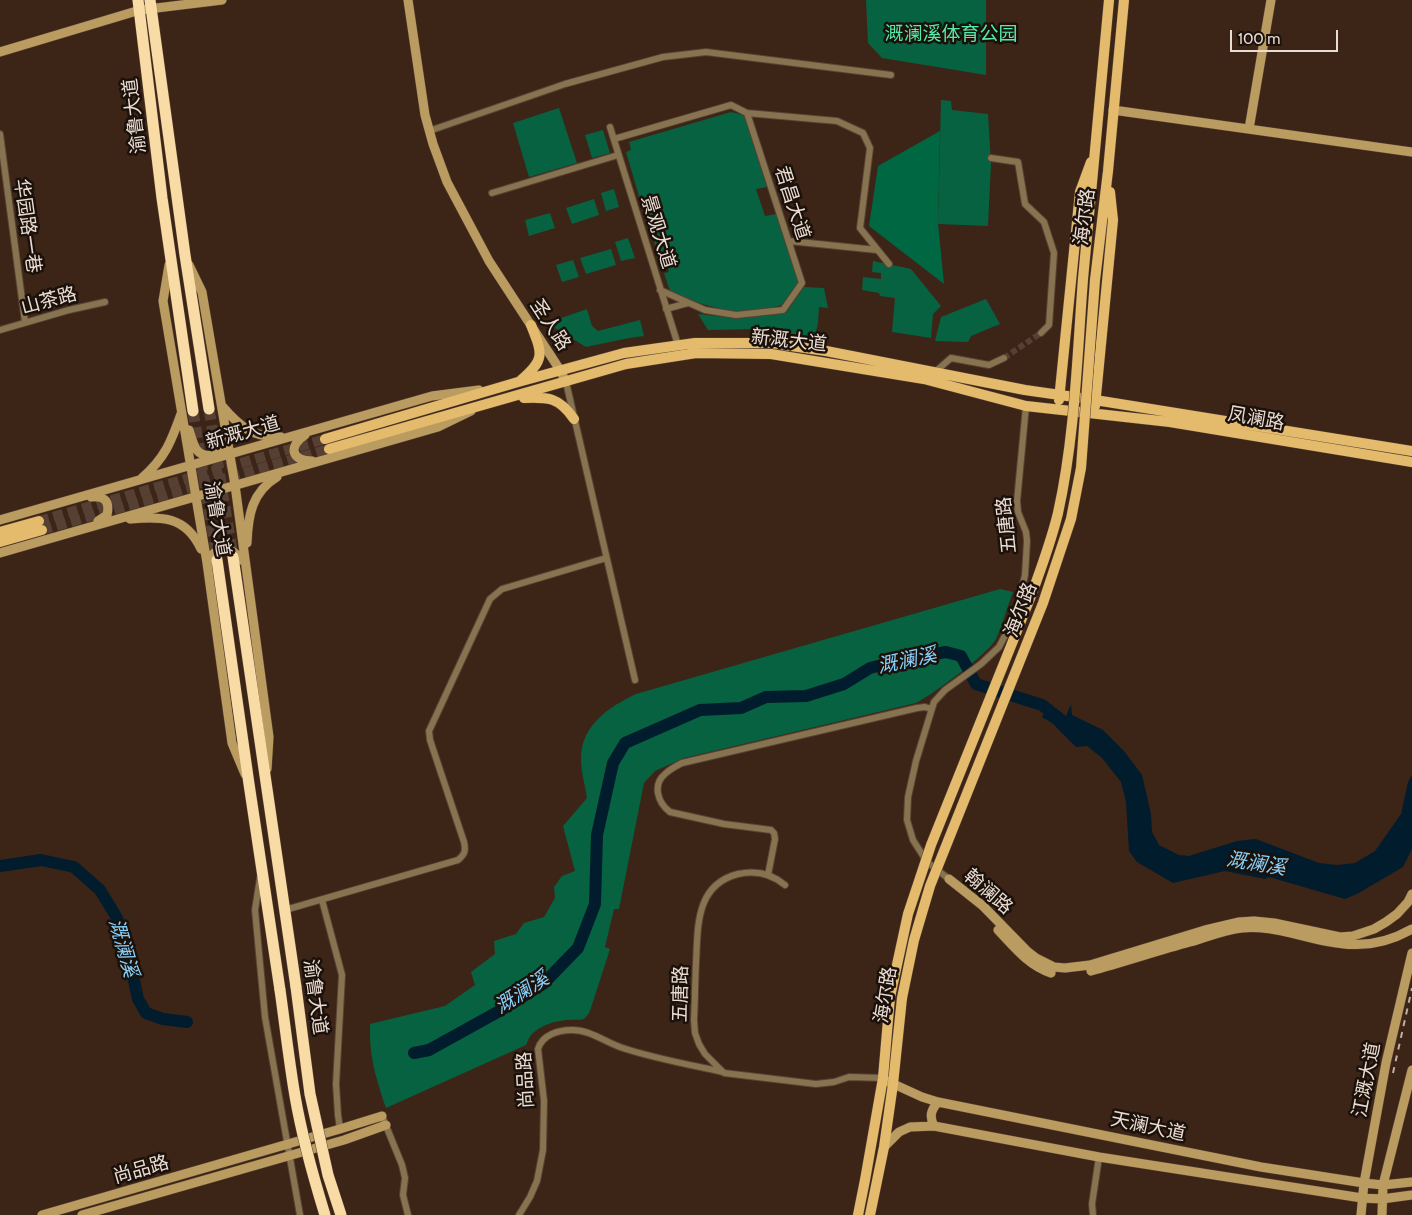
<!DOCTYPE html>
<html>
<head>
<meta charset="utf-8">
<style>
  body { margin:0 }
  #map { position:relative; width:1412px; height:1215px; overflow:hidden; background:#3c2517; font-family:Cabin,sans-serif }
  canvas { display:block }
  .scale { position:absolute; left:1230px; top:30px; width:108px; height:22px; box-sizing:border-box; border:2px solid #ebdcd3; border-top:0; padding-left:6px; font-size:15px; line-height:18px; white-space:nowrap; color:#ebdcd3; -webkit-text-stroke:4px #1b110b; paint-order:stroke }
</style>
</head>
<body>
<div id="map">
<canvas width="1412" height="1215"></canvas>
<div class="scale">100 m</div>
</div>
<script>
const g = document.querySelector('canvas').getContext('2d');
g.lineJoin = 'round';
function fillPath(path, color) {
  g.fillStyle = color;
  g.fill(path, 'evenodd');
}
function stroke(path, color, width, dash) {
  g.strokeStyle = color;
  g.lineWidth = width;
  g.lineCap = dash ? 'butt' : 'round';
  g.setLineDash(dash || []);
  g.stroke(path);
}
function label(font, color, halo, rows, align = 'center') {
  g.font = font + ' Cabin,"Noto Sans SC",sans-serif';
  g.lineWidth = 5;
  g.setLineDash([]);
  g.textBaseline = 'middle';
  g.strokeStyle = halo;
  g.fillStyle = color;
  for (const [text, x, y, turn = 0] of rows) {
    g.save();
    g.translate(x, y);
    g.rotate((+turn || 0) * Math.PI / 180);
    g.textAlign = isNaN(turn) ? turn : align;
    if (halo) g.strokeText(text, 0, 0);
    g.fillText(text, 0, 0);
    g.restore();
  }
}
fillPath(new Path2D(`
  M866,0H986V75L882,58L868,43Z
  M941,100L951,101L952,110L988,114L991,164L988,226L938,224Z
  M559,108L577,163L529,177L513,123Z
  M731,112L744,115L767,187L756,189L765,216L776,214L799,283L782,305L770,308L736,313L699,303L670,291L664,273L669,272L667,264L661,265L654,241L659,240L657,232L652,233L645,213L650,211L647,201L641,203L626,152L631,150L629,142Z
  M603,130L610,153L592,158L585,135Z
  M614,189L619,207L606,211L601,193Z
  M594,199L599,215L572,224L566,208Z
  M550,213L555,228L529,236L525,220Z
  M628,238L635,258L621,261L615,242Z
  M611,249L616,265L586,274L580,258Z
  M573,260L579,277L562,282L556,265Z
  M873,261L911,269L941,306L933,314L931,338L892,332L895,298L880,296L879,293L862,290L863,277L881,279V273L872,272Z
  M804,287L824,288L828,308L819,307L818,323L814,340L759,329L708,330L698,314L736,318L786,313Z
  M986,299L1000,324L971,336L968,342L935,341L941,317Z
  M587,309L592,326L598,331L640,320L644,336L629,338L586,347L547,323Z
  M1000,589L1013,592C1007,607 1003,624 996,639C988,654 932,695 916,703L684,758L655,771L644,783L619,909H614L605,947L610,949L590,1011C589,1013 587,1016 585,1018C580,1021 575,1019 569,1020C557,1020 536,1026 529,1038C528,1040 527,1043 526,1045L386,1108C376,1078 369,1057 370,1024L445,1006L475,985L471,972L495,954L494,941L516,934L524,923L544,917L555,898L554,887L562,876L575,871L563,826L587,798C585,785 581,771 581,759C581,725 609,707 636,694Z`), '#076241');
fillPath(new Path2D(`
  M940,131L938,223L944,284L869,226L878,166Z`), '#006743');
fillPath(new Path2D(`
  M1071,704L1072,715L1103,730L1124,751L1142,775L1151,814L1152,832L1159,845L1179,855L1189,856L1237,841L1256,839L1319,863L1337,865L1355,863L1375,851L1401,814L1408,782L1412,775V849L1403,867L1357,894L1345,899L1269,877L1265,879L1225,871L1173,883L1137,862L1129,851L1126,802L1121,782L1102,758L1087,746L1076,747L1052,723L1042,717L1049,706L1066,716Z`), '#001c2d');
stroke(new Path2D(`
  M0,866L41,860L74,867L100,890L117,918L129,958L138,999L146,1013L163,1019L187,1022
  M414,1053L429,1050L503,1009L543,984L578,948L595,904L597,835L613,763L625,743L700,710L741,708L766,697L806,696L844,684L870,668L906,659L946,652L961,656L976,684L1042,705L1059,718`), '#001c2d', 12);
stroke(new Path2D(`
  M1004,358L1041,333`), '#564033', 6, [6, 3]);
stroke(new Path2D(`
  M39,521L325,439
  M42,530L329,449`), '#564033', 10, [10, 5]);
stroke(new Path2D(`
  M209,409L233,557
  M193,411L217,560`), '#564033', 11, [11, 5.5]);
const street = new Path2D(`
  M747,113L837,121L863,133L870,148L860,228L889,264
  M610,127L678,345
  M429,131L565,84L663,57L706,52L891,75
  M0,134L25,322
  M614,139L731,105L747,113L802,283L783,310L736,315L705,310L660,290
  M991,158L1018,162L1025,204L1044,222L1054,253L1049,325L1041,333
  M492,193L618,155
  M789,241L877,250
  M666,309L688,303
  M0,330L69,310L105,302
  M935,372L951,358L989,365L1004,358
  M566,382L635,680
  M768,875L775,839L774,833L771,830L724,824L670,812C658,803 652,785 665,774C670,769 676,766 682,763L917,708L925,707L931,709
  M260,878L255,910L265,1017L300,1215
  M949,879L927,862L913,840L907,820L908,797L916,761L934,702L945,690L981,664L999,647L1011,624L1018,606L1025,575L1027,541L1026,532L1018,512L1017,501L1026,406
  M785,885C772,874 756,870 738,874C695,885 698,927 696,963C695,982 695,1001 694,1020L695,1033L699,1044L705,1054L724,1073L816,1084L834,1082L849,1077L883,1078
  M322,900L342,975L336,1084L338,1115L340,1129
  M285,910L458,860C465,854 466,851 464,842L430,740L429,731L490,599L502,589L606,558
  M382,1116L402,1165L405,1178L403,1195L408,1215
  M519,1215L530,1197L537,1181L543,1150L544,1101L538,1049C542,1035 558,1030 572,1030C592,1030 607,1044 626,1049C657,1059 691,1065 723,1072
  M1093,1215L1092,1204L1099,1157`);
const secondary = new Path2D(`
  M408,0L425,115L433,144L447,182L489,261L560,370L566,382
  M0,52L140,10L222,0
  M1113,110L1412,152
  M1249,129L1271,0
  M169,265L163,301L207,563L232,743L245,774
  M189,265L202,292L235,485L269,737L267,769
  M222,406C239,426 253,438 281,437
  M189,430C191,436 193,444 196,449C202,457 213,458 220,450C223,446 223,440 224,435
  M305,435C288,446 291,461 312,461
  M142,478C165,458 171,442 181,414
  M91,497C105,496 110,501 107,515L98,521
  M130,519C161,516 186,516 201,549
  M0,520L432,396L479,390
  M247,543C248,515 252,492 277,477
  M0,553L438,427L471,411
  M207,563C215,546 230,544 241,560
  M949,879L983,906L1027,951L1036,958L1054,967L1065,968L1090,965L1205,930L1239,922L1254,921L1274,923L1340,937L1353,936L1374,929L1386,922L1397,914L1408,902L1412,894
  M998,930C1014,947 1028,965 1051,973
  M1091,971C1124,962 1157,951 1190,942C1207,937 1224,930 1242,928C1258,926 1274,929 1291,933C1336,944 1368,954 1412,929
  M887,1081L922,1097L938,1102L1261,1167L1364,1183L1383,1185L1412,1182
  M934,1126C929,1116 931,1110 938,1102
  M884,1147L899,1132L910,1127L934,1126L1099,1157L1362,1198L1382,1199L1412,1195
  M42,1215L340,1129L382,1116
  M82,1215L344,1140L386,1125
  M1361,1215L1364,1183L1386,1063L1412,953
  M1382,1215L1383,1185L1412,1070`);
const primary = new Path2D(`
  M1083,279L1109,0
  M1095,280L1108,171L1124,0
  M521,380C546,359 542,353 531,325
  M524,398C548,397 559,397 574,419
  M1059,400L1080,192L1091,162
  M1095,406L1113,220L1110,192
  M325,439L518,382L624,353L695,343H771L826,351L1025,390L1095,400L1412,451
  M329,449L626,364L696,353L771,354L924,379L1026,406L1170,422L1412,462
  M0,532L39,521
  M0,542L42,530
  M858,1215L865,1180L883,1078L890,997
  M870,1215L884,1147L893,1084L902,998`);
const highway = new Path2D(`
  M138,0L162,198L193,411
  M150,0L185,255L209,409
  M233,557L296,987
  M217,560L249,784L280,990`);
stroke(street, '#584235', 8);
stroke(secondary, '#584235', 10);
stroke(primary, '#584235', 11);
stroke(highway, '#584235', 12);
stroke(street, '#87734f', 6);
stroke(secondary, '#bb9c60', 9);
stroke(primary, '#e4bb6c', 10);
stroke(highway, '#f8dba5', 11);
stroke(new Path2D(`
  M1393,1073L1412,988`), '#c0afa5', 2, [6, 6]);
const primaryBridge = new Path2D(`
  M890,997L908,914L931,845L1031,596C1041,569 1051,542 1058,513C1075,437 1077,357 1083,279
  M902,998L914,940L930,886L1043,603L1071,519L1081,468L1095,280`);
const highwayBridge = new Path2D(`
  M296,987L310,1094L328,1175L341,1215
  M280,990C285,1025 289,1061 295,1096C302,1137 313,1176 325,1215`);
stroke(primaryBridge, '#584235', 11, []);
stroke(highwayBridge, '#584235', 12, []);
stroke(primaryBridge, '#e4bb6c', 10);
stroke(highwayBridge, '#f8dba5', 11);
label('19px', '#54eaa9', '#1b110b', [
  ["溉澜溪体育公园",951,34]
]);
label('19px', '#ebdcd3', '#1b110b', [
  ["渝鲁大道",135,116,-97],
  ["君昌大道",792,203,72],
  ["海尔路",1085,217,-83],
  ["华园路一巷",27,226,82],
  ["景观大道",658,232,73],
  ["山茶路",49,301,-15],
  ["圣人路",550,325,57],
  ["新溉大道",789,341,6],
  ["凤澜路",1256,419,10],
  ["新溉大道",243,433,-16],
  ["渝鲁大道",217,519,80],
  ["五唐路",1007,525,-96],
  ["海尔路",1021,610,-69],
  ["翰澜路",988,892,41],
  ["五唐路",681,994,-89],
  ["海尔路",886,995,-81],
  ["渝鲁大道",315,997,82],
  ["尚品路",526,1080,-93],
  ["江溉大道",1367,1080,-79],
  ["天澜大道",1148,1127,12],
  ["尚品路",141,1170,-16]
]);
label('italic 20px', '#87d0fb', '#1b110b', [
  ["溉澜溪",907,661,-12],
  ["溉澜溪",1256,864,9],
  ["溉澜溪",123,948,74],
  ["溉澜溪",522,993,-33]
]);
</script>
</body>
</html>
